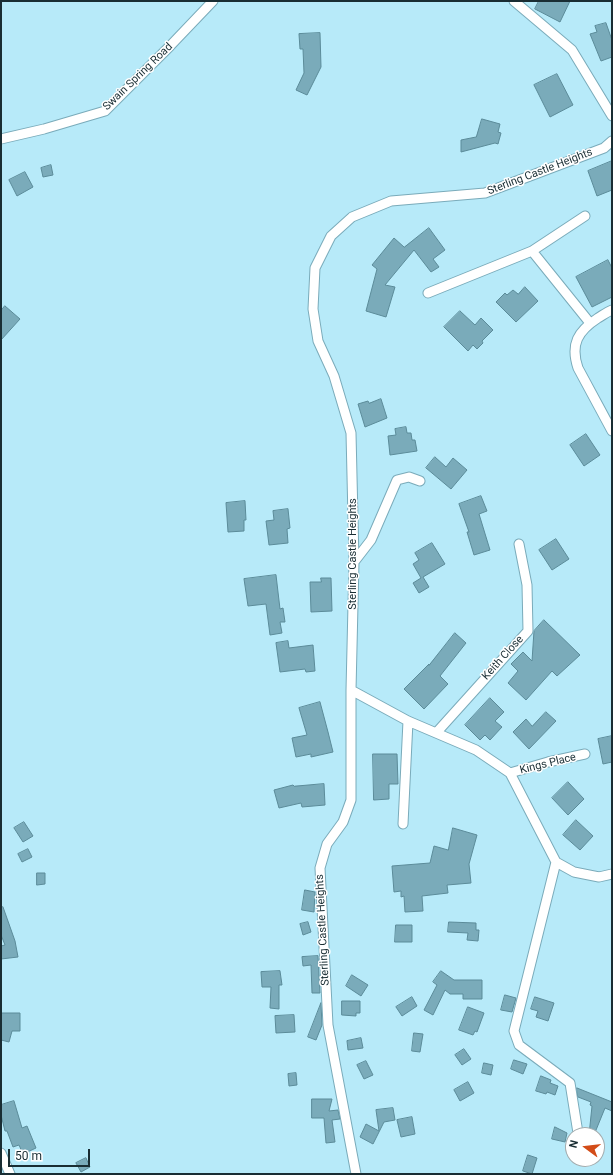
<!DOCTYPE html>
<html>
<head>
<meta charset="utf-8">
<style>
  body { margin:0 }
  #map { position:relative; width:613px; height:1175px; overflow:hidden; background:#b7eaf9; font-family:Roboto,sans-serif }
  canvas { display:block }
  .frame { position:absolute; inset:0; border:2px solid #192d33; pointer-events:none }
  .north { position:absolute; left:565px; top:1127px; width:40px; height:40px; box-sizing:border-box; background:#fff; border:1px solid #a3abad; border-radius:50%; rotate:285deg; font-size:11px; font-weight:700; line-height:16px; text-align:center; color:#192d33 }
  .north::after { content:''; display:block; margin:auto; width:14px; height:18px; background:#d34c18; clip-path:polygon(50% 0,100% 100%,50% 72%,0 100%) }
  .scale { position:absolute; left:8px; top:1149px; width:82px; height:18px; box-sizing:border-box; border:2px solid #192d33; border-top:0; padding-left:5px; font-size:12px; line-height:14px; white-space:nowrap; color:#192d33; -webkit-text-stroke:3px #fff; paint-order:stroke }
</style>
</head>
<body>
<div id="map">
<canvas width="613" height="1175"></canvas>
<div class="frame"></div>
<div class="north">N</div>
<div class="scale">50 m</div>
</div>
<script>
const g = document.querySelector('canvas').getContext('2d');
g.lineJoin = 'round';
function fillPath(path, color) {
  g.fillStyle = color;
  g.fill(path, 'evenodd');
}
function stroke(path, color, width, dash) {
  g.strokeStyle = color;
  g.lineWidth = width;
  g.lineCap = dash ? 'butt' : 'round';
  g.setLineDash(dash || []);
  g.stroke(path);
}
function label(font, color, halo, rows, align = 'center') {
  g.font = font + ' Roboto,sans-serif';
  g.lineWidth = 3;
  g.setLineDash([]);
  g.textBaseline = 'middle';
  g.strokeStyle = halo;
  g.fillStyle = color;
  for (const [text, x, y, turn = 0] of rows) {
    g.save();
    g.translate(x, y);
    g.rotate((+turn || 0) * Math.PI / 180);
    g.textAlign = isNaN(turn) ? turn : align;
    if (halo) g.strokeText(text, 0, 0);
    g.fillText(text, 0, 0);
    g.restore();
  }
}
const building = new Path2D(`
  M539,1H570L560,22L535,9Z
  M606,23L612,40V57L601,61L590,34L597,32L595,26Z
  M320,33L321,67L307,95L296,90L304,73L303,49H300L299,34Z
  M557,74L573,105L550,117L534,85Z
  M482,119L500,124L498,132L501,133L498,144L495,143L461,152V140L476,137Z
  M612,161V190L597,196L588,171Z
  M51,165L53,175L43,177L41,168Z
  M25,172L33,187L17,196L9,180Z
  M429,228L445,250L433,259L439,267L431,272L414,250L385,285L395,287L386,317L366,311L377,269L372,265L394,238L404,247Z
  M608,260L612,268V297L592,307L576,277Z
  M525,287L538,301L516,322L496,302L505,293L507,295L513,290L518,294Z
  M5,306L20,319L1,340V311Z
  M460,311L475,325L481,318L493,330L482,341L483,343L477,349L473,345L468,351L444,327Z
  M381,399L387,418L365,427L358,404L368,401L369,403Z
  M406,427L407,433H411L412,440H415L417,451L390,455L388,436L396,435L395,429Z
  M586,434L600,455L584,466L570,445Z
  M435,457L446,467L453,458L467,470L451,489L426,468Z
  M481,496L487,511L479,514L490,550L474,555L467,532H469L459,504Z
  M245,501L246,520H244V531L228,532L226,503Z
  M288,509L290,528L287,529L288,543L269,545L266,521L274,520L273,511Z
  M556,539L569,559L552,570L539,550Z
  M432,543L445,564L423,577L429,587L419,593L413,583L421,578L413,564L419,560L415,553Z
  M276,575L280,609L283,608L285,622H280L282,633L270,635L266,604L248,606L244,579Z
  M321,578H331L332,611L311,612L310,582H321Z
  M544,620L580,655L557,676L552,671L526,700L508,683L518,671L511,664L523,652L532,661L534,631Z
  M455,633L466,643L440,676L448,684L424,709L404,689L429,664V665Z
  M288,641L289,648L313,645L315,671L306,672L305,669L280,672L276,643Z
  M490,698L504,712L495,721L502,727L490,740L485,735L480,740L465,725Z
  M320,702L328,732L333,752L311,757V754L296,757L292,738L307,735L299,708Z
  M546,712L556,721L529,749L513,732L526,719L532,726Z
  M612,736V762L603,764L598,739Z
  M373,754H397L398,784H389V799L374,800Z
  M568,782L584,799L568,815L552,798Z
  M324,784L325,805L302,807L301,803L279,808L274,790L293,785L294,786Z
  M576,820L593,836L580,850L563,835Z
  M24,822L33,836L23,842L14,828Z
  M453,828L477,835L469,864L471,883L447,885L448,893L422,896L423,911L405,912L404,896L401,897V891L394,892L392,866L430,863L434,846L448,850Z
  M28,849L32,857L22,862L18,854Z
  M37,873H45V884L37,885Z
  M305,890L315,892L314,912L302,910Z
  M3,907L15,941L18,957L1,959V946L5,945L1,935V908Z
  M308,922L311,932L303,935L300,924Z
  M449,922L476,923V930H479L478,941L467,940L468,933L448,932Z
  M396,925H412V942H395Z
  M318,956L320,993H312L311,965L303,966L302,957Z
  M280,971L282,985H279V1009L270,1008L271,987H262L261,972Z
  M441,971L454,980H482V999H463V994H450L445,990L433,1015L424,1010L437,985L433,982Z
  M352,975L368,985L361,996L346,986Z
  M505,995L516,998L512,1012L501,1010Z
  M412,997L417,1006L402,1016L396,1007Z
  M535,997L554,1003L548,1021L536,1017L538,1011L531,1009Z
  M342,1001H360V1013H356V1016L342,1015Z
  M321,1003L322,1025L316,1040L308,1037Z
  M468,1007L484,1013L477,1032L475,1031L473,1035L459,1030Z
  M1,1013H20V1031H12L9,1042L1,1040Z
  M294,1015L295,1032L276,1033L275,1016Z
  M414,1033L423,1034L420,1052L412,1051Z
  M361,1038L363,1048L348,1050L347,1041Z
  M464,1049L471,1059L462,1065L455,1055Z
  M514,1060L527,1064L523,1074L511,1069Z
  M366,1061L373,1075L364,1079L357,1065Z
  M484,1063L493,1065L491,1075L482,1073Z
  M296,1073L297,1085L289,1086L288,1074Z
  M541,1076L551,1080L550,1083L558,1086L555,1095L547,1092L546,1094L536,1091Z
  M468,1082L474,1093L460,1101L454,1090Z
  M577,1088L612,1102V1111L605,1108L594,1135H589L592,1106L590,1105L591,1102L578,1097Z
  M312,1099H332L329,1111L338,1110L340,1119L332,1120L335,1142L326,1143L324,1118H312Z
  M14,1101L22,1128L27,1126L36,1148L23,1154L19,1145L13,1147L7,1131H5L1,1115V1105Z
  M393,1108L395,1120L384,1122L373,1144L360,1137L366,1124L379,1131L376,1110Z
  M412,1117L415,1134L401,1137L397,1120Z
  M555,1127L567,1133L565,1142L552,1139Z
  M528,1155L537,1158L532,1174L523,1171Z
  M86,1158L90,1167L81,1172L76,1163Z`);
fillPath(building, '#7aabba');
stroke(building, '#5b8b99', 1);
const minor = new Path2D(`
  M514,1L572,50L612,116
  M1,139L44,129L105,111L170,46L213,1
  M532,251L590,323
  M428,293L532,251L585,216
  M612,310C607,312 603,315 598,318C578,331 570,344 578,368L612,431
  M354,562L371,540L397,480L409,477L420,481
  M351,690L408,721L476,750L510,773L556,862L514,1031L519,1045L570,1083L578,1133
  M437,732L528,631L527,585L519,544
  M510,773L548,762L585,754
  M403,824L408,721
  M556,862L574,872L599,877L612,874
  M1,1153L10,1174
  M356,1174L328,1025L320,868L327,844L343,822L351,800V690L354,562L351,433L334,376L318,341L313,309L315,268L331,236L352,217L391,201L485,193L604,148L612,141`);
stroke(minor, '#7aabba', 11);
stroke(minor, '#fff', 9);
label('11px', '#192d33', '#fff', [
  ["Swain Spring Road",138,77,-44],
  ["Sterling Castle Heights",540,172,-21],
  ["Sterling Castle Heights",353,554,-90],
  ["Keith Close",503,658,-48],
  ["Kings Place",548,764,-14],
  ["Sterling Castle Heights",323,930,-93]
]);
</script>
</body>
</html>
